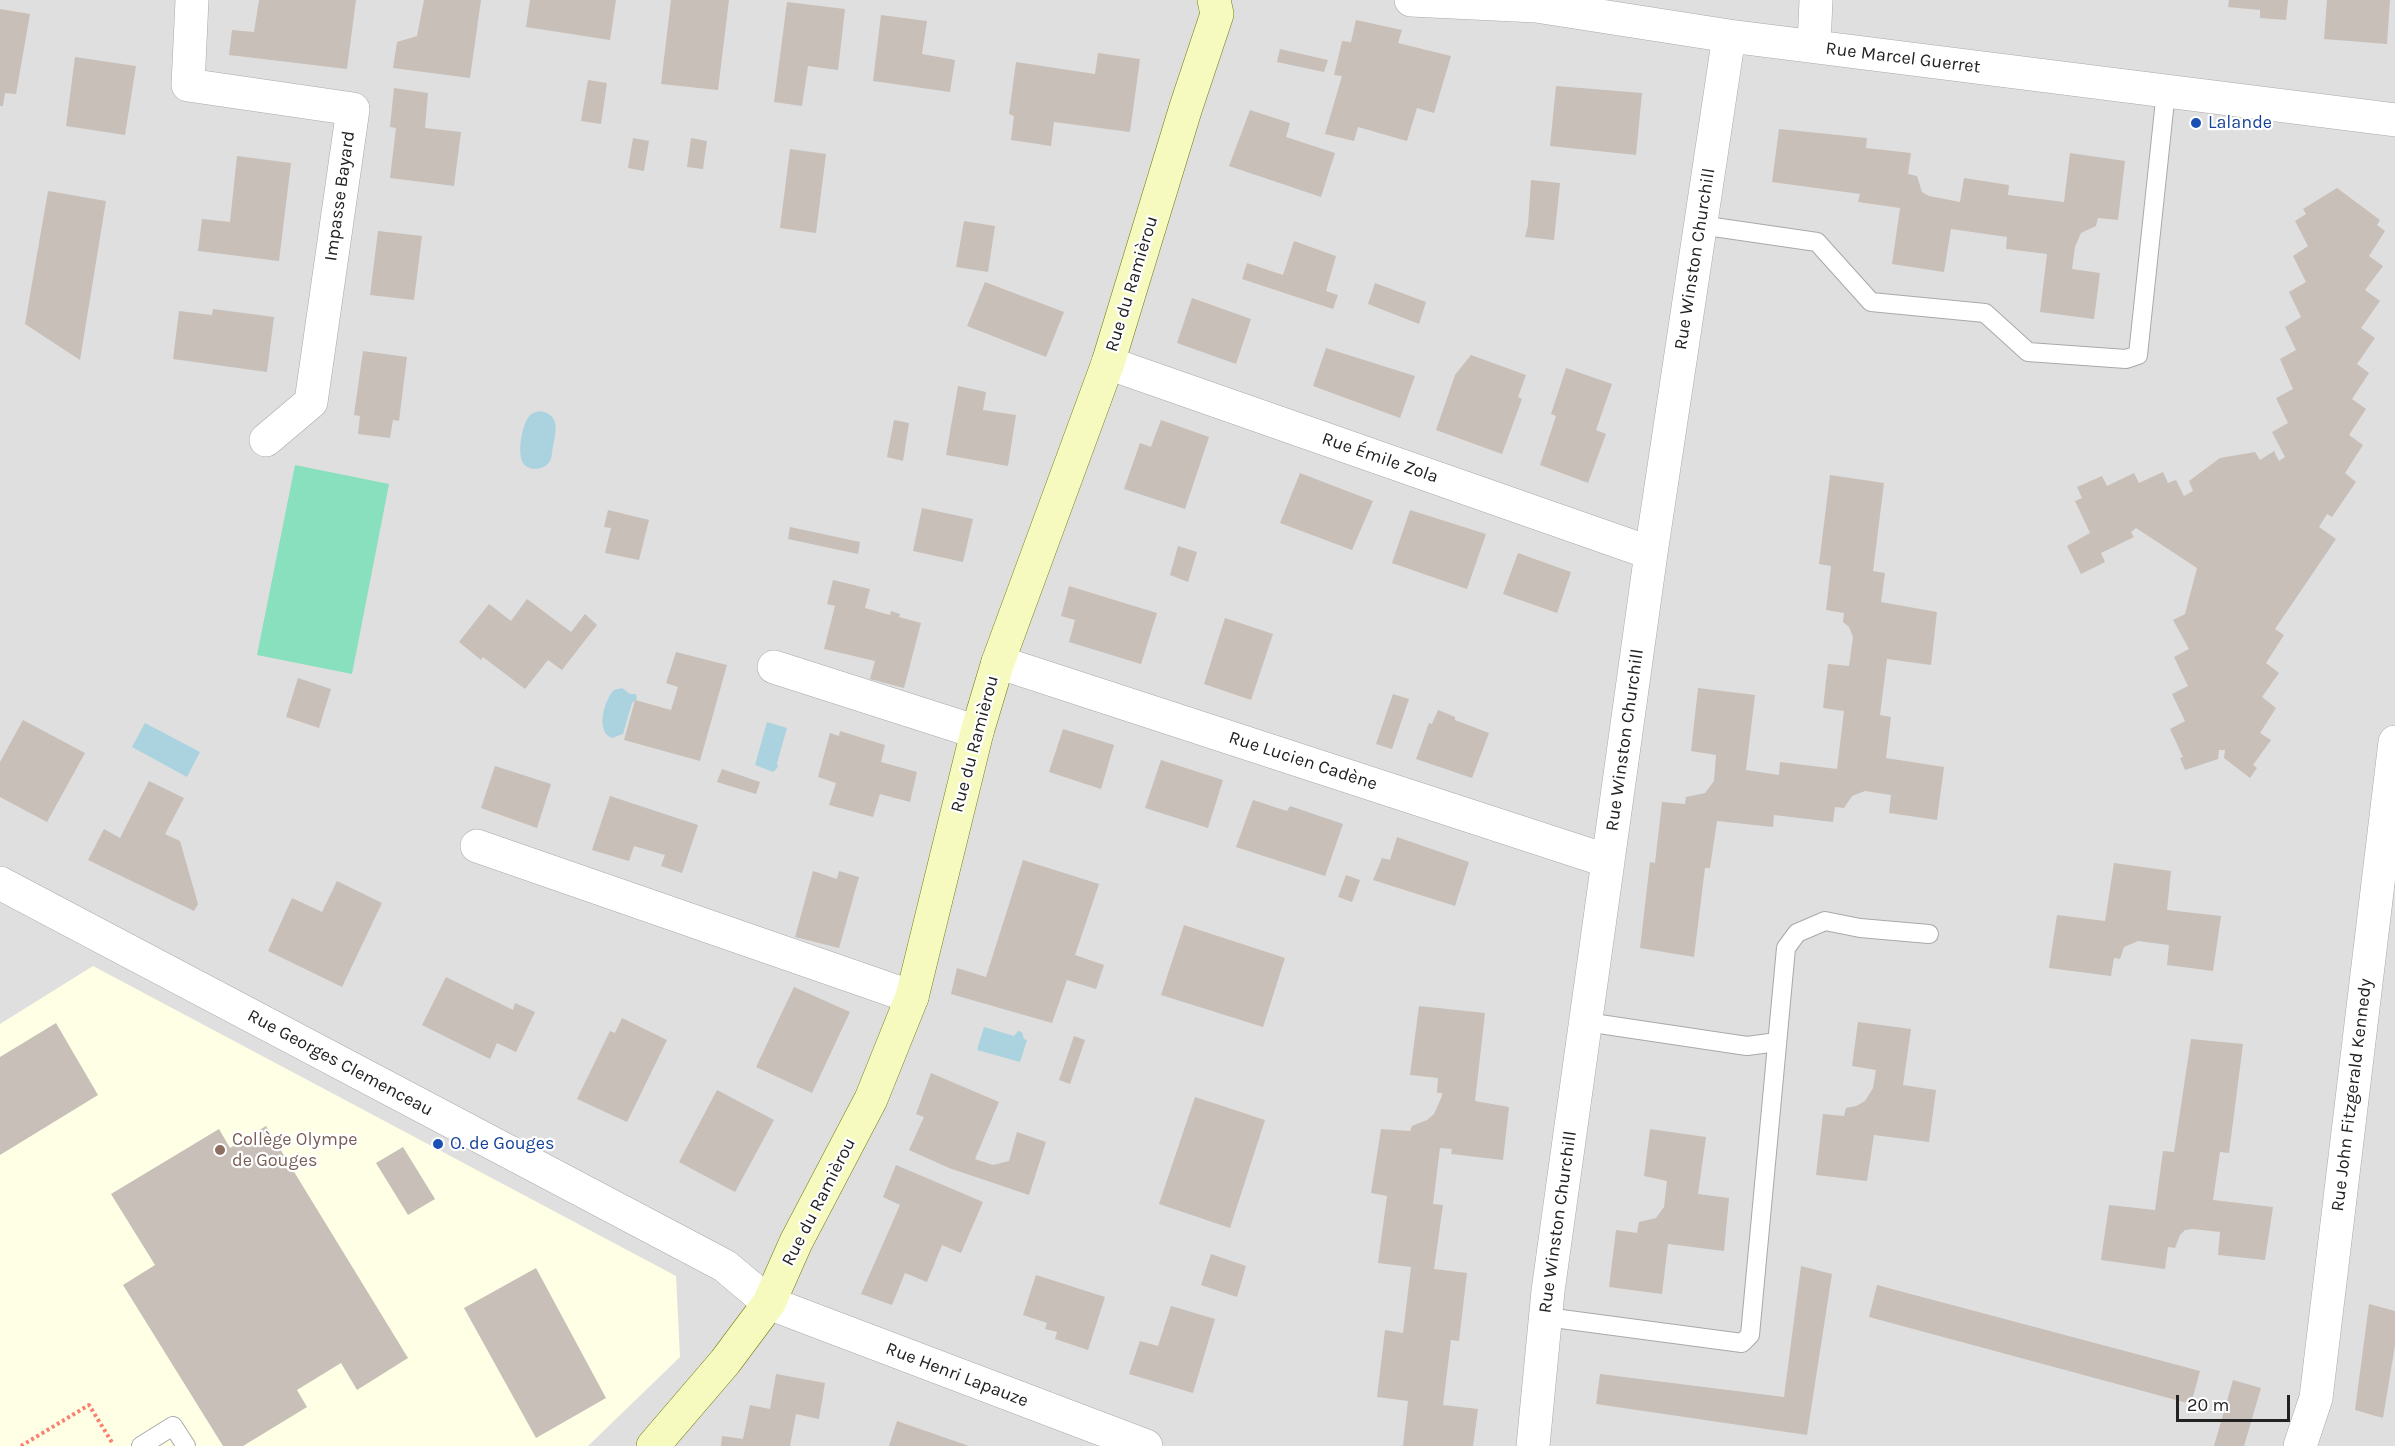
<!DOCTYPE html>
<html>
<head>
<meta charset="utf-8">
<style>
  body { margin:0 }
  #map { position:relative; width:2395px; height:1446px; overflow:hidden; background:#f2efe9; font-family:Karla,sans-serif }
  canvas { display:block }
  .scale { position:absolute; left:2176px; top:1395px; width:114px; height:27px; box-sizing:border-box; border:3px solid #222; border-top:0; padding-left:8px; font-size:18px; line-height:21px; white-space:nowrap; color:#222; -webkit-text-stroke:4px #fff; paint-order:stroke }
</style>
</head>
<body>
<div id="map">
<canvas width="2395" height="1446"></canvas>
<div class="scale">20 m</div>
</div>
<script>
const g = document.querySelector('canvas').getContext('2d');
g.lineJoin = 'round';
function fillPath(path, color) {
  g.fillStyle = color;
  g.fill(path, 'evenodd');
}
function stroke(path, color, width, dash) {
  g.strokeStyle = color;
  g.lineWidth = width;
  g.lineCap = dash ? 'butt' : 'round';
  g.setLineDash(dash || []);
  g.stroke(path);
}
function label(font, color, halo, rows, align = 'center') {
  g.font = font + ' Karla,sans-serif';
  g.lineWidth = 4.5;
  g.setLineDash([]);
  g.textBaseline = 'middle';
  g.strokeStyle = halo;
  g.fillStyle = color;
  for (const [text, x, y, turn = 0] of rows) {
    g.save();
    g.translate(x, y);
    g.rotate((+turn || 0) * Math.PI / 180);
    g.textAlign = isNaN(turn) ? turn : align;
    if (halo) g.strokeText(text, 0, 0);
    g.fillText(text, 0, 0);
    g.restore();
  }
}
fillPath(new Path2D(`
  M0,0H2395V1446H0Z`), '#e0dfdf');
fillPath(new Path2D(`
  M93,966L676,1276L680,1357L588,1446H0V1024Z`), '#ffffe5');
fillPath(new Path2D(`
  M295,465L389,484L352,674L257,655Z`), '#88e0be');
fillPath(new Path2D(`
  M539,411C561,414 556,431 553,447C552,451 552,457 550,461C545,470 529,472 523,463C517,453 522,426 528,418C531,413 534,413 539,411Z
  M622,688L630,694H636L637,699L632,703L623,734L612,738C595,732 604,700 614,690Z
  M767,722L787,728L777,763L778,767L773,772L755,765Z
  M145,723L200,752L187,777L132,747Z
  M984,1027L1014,1036L1018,1031L1022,1032L1024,1039L1027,1040L1020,1062L977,1050Z`), '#aad3df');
fillPath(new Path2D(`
  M259,0H356L347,69L229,55L232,30L254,32Z
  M424,0H481L470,78L393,68L397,42L417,36Z
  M530,0H616L610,40L526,27Z
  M671,0H729L718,90L661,84Z
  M2229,0H2288L2286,20L2260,18V10L2228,7Z
  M2327,0H2390L2387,44L2324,39Z
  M787,2L845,9L838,70L808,66L802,106L774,102Z
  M0,9L30,14L16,94L5,93L3,106H0Z
  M881,15L927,21L922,54L955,60L950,92L873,81Z
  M1356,20L1402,30L1398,43L1451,56L1434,113L1417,108L1407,141L1358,127L1354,141L1325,134L1342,76L1334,75L1342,41L1351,42Z
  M1280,49L1328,60L1324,72L1277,62Z
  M1098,53L1140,59L1130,132L1054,122L1051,146L1011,140L1014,116L1009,114L1016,62L1095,74Z
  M75,57L136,66L125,135L66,126Z
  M588,80L607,83L601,124L581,121Z
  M1556,86L1642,93L1636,155L1550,146Z
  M394,88L428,93L425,128L461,132L454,186L390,178L396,128L390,127Z
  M1250,110L1290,123L1286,137L1335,153L1321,197L1229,166Z
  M1779,129L1867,138L1866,148L1911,153L1908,174L1917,176L1922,192L1929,196L1960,202L1964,178L2009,185L2008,195L2064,202L2070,153L2125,161L2118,220L2098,218L2096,226L2081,233L2075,247L2072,269L2100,273L2094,319L2040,312L2047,254L2006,249L2007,237L1951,229L1944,272L1892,264L1900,208L1858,202L1860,194L1772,182Z
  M633,138L649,141L644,171L628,168Z
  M691,138L707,141L703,169L687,167Z
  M790,149L826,154L816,233L780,228Z
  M237,156L291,163L279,261L198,251L202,219L230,222Z
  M1531,180L1560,183L1554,240L1525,237L1528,225Z
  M2337,188L2380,220L2377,225L2385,231L2369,256L2383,266L2365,290L2380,301L2361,328L2375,338L2357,364L2369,373L2352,399L2366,409L2349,435L2363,445L2345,473L2356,482L2332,517L2327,514L2319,527L2336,539L2275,629L2284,635L2266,663L2279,673L2262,697L2276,708L2260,733L2271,740L2253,765L2257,768L2250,778L2224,758L2225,750H2219L2218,759L2185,770L2180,758L2183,757L2170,729L2185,721L2172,694L2188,686L2174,657L2189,649L2173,620L2185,614L2197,568L2136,528L2131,532L2134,537L2101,553L2105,562L2081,574L2067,546L2090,533L2075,501L2082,498L2077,487L2102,476L2107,486L2134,473L2139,483L2163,472L2168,483L2176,480L2184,496L2193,491L2189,481L2220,458L2255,452L2260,460L2274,451L2279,461L2285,457L2272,432L2288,423L2276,398L2293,389L2280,359L2296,350L2285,327L2301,317L2289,292L2306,282L2293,256L2308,246L2295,221L2306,214L2303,209Z
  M48,191L106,201L80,360L25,324Z
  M964,221L995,226L988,272L956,267Z
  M378,231L422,236L414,300L370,295Z
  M1294,241L1336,256L1326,291L1338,295L1333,309L1242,279L1247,263L1283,275Z
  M985,282L1064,312L1046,357L967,326Z
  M1375,283L1426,302L1419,324L1368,304Z
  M1192,298L1251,319L1236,364L1177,343Z
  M213,309L274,317L267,372L173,359L179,311L212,315Z
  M1326,348L1415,376L1400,418L1313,386Z
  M363,351L407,357L399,421L393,420L390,438L358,434L360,416L354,415Z
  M1471,355L1526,375L1518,397L1522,399L1502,454L1436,430L1455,375Z
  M1566,368L1612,384L1596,430L1606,434L1588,483L1540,465L1556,416L1551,414Z
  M958,386L986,392L983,410L1016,415L1008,466L946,455Z
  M894,420L909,423L903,461L887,457Z
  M1161,420L1209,437L1185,509L1124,489L1140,443L1151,447Z
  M1300,473L1373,501L1352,550L1280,523Z
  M1830,475L1884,483L1873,571L1885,573L1881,602L1937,612L1931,665L1887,659L1880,715L1891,717L1886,758L1944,767L1937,820L1889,813L1891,795L1865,791L1852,796L1844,808L1835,807L1833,822L1774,815L1773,827L1717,821L1710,868H1705L1694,957L1640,948L1650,862L1655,863L1662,802L1685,804L1686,797L1705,793L1714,781L1716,755L1691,751L1698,688L1755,695L1746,770L1779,775L1780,762L1837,769L1844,711L1823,708L1828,664L1849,666L1853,637L1849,627L1843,622L1844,613L1826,610L1831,566L1819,564Z
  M922,508L973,519L963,562L913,551Z
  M608,510L649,520L639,560L605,553L611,528L604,527Z
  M1410,510L1486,534L1467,589L1392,563Z
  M790,527L860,542L858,554L788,539Z
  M1178,546L1197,552L1188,582L1170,575Z
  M1518,553L1571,572L1557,613L1503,594Z
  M833,580L870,589L865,608L890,615L891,611L900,614L899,617L921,623L904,688L870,679L875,661L824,649L835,606L827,604Z
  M1069,586L1157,613L1141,664L1069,642L1075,620L1061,616Z
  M527,599L571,632L585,614L597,625L562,670L548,660L525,689L483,657L481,660L459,642L489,604L511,621Z
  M1225,618L1273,634L1251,700L1204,684Z
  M676,652L727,665L700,761L624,740L635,700L671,710L678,687L666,683Z
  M298,678L331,689L319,728L286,717Z
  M1393,694L1409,699L1392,749L1376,744Z
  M1438,710L1455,717V720L1489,733L1472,778L1416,759L1429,723L1432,724Z
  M23,720L85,753L47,822L0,797V762Z
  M1063,729L1114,745L1101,789L1049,772Z
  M840,731L885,745L881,762L917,772L910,802L880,794L873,817L829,805L836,783L818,777L830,733L839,736Z
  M1161,760L1223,780L1208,828L1145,808Z
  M495,766L551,784L537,828L481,808Z
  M722,769L760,782L756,794L717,782Z
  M149,781L184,798L165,834L180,841L198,904L194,911L88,860L104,829L120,838Z
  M610,796L698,825L682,873L661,866L665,855L634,846L629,861L592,850Z
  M1253,800L1287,811L1290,806L1343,824L1325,876L1236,847Z
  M1397,837L1469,862L1455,906L1373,880L1382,858L1390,860Z
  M1023,860L1099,884L1075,955L1104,965L1096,989L1067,980L1052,1023L951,994L957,968L986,977Z
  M2114,863L2171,871L2167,910L2221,916L2213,971L2167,965L2169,945L2138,941L2124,947L2120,959L2114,958L2111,976L2049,968L2057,915L2105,921Z
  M813,871L837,879L839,871L859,877L839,948L795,937Z
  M1346,875L1360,880L1352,902L1338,897Z
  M337,881L382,903L342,987L268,951L292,898L322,912Z
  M1184,925L1285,958L1263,1027L1161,995Z
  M446,977L513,1010L515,1003L535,1012L516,1052L497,1043L490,1059L422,1025Z
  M794,987L850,1012L812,1093L756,1067Z
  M1419,1006L1485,1013L1475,1101L1509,1107L1503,1160L1451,1154L1452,1149L1440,1148L1433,1204L1443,1205L1434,1269L1467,1273L1459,1341L1451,1340L1443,1405L1478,1409L1473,1446H1403L1408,1401L1377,1397L1385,1330L1403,1333L1411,1267L1378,1263L1387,1196L1371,1193L1381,1129L1410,1131L1412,1126L1427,1120L1434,1114L1442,1096V1093H1437L1438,1078L1410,1075Z
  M622,1018L667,1040L627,1122L577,1099L610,1031L615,1033Z
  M1858,1022L1911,1029L1903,1085L1936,1090L1929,1142L1874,1135L1867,1181L1816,1175L1823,1114L1844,1116L1846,1108L1856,1106L1865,1101L1873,1088L1876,1070L1852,1066Z
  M56,1023L98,1095L0,1155V1057Z
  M1074,1036L1085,1040L1070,1084L1059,1080Z
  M2191,1039L2243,1044L2229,1153L2220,1152L2213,1200L2273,1207L2265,1260L2218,1255L2220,1232L2193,1229L2185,1230L2180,1235L2175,1248L2168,1247L2165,1269L2101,1260L2109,1205L2155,1210L2163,1151L2174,1152Z
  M931,1073L999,1102L975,1159L993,1165L1009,1161L1017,1132L1046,1142L1029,1195L949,1168L909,1150L924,1117L916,1114Z
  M717,1090L774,1120L735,1192L679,1162Z
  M1195,1097L1265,1120L1230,1228L1159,1204Z
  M266,1126L408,1358L357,1390L341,1363L297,1390L307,1407L243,1446H223L123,1285L155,1265L111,1194L219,1129L230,1148Z
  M1650,1129L1706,1137L1698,1194L1729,1198L1724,1251L1668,1244L1662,1294L1609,1287L1616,1230L1637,1233L1639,1222L1656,1218L1664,1207L1667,1181L1644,1176Z
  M403,1147L435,1199L408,1215L376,1163Z
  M896,1165L983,1202L961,1253L942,1245L927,1282L905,1273L892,1305L861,1294L900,1205L883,1197Z
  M1211,1254L1246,1266L1237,1297L1201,1285Z
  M1801,1266L1832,1274L1807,1435L1596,1404L1600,1374L1784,1397Z
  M536,1268L606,1398L536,1438L464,1308Z
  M1036,1275L1105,1297L1088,1350L1055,1339L1057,1332L1045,1329L1047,1323L1023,1315Z
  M1877,1285L2200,1371L2191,1404L1869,1317Z
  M2369,1304L2395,1311V1345L2383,1418L2355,1410Z
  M1171,1306L1215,1319L1193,1393L1129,1374L1140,1341L1158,1346Z
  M776,1374L825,1383L819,1419L796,1414L790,1446H721L722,1436L743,1439L750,1405L770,1409Z
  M2233,1380L2261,1388L2244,1446H2214Z
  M897,1421L969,1446H889Z`), '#c7bfb8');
const lane = new Path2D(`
  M1700,225L1817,242L1871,302L1985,313L2028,352L2126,359L2138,355L2166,91
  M1586,1022L1747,1046L1777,1042
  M1546,1317L1742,1343L1750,1335L1786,948L1797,933L1825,921L1860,928L1929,934
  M141,1446L173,1426L186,1446`);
const street = new Path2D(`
  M192,0L188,85L353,109L311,402L266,440
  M1411,0L1536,6L1729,36L2395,120
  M1814,46L1816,0
  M1108,363L1651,553
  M998,662L1608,861
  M774,667L977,732
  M477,846L912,997
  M0,883L725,1266L769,1303L1146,1446
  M1533,1446L1548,1291L1651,553L1729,36
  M2300,1446L2316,1398L2395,742`);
const secondary = new Path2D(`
  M653,1446L725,1362L769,1303L796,1242L871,1099L912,997L977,732L998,662L1108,363L1186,107L1217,14L1214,0`);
stroke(lane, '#a9a9a9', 20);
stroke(street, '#a9a9a9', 34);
stroke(secondary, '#707d05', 34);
stroke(new Path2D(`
  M21,1446L89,1405L113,1444`), '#fa8072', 4, [3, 3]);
stroke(lane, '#fff', 18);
stroke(street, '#fff', 33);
stroke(secondary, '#f7fabf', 33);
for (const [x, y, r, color] of [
  [2196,123,6,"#1a4fb4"],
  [438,1144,6,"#1a4fb4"],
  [220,1150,6,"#8d6e63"]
]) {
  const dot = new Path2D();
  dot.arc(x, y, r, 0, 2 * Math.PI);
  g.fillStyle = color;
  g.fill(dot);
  stroke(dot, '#fff', 2);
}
label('18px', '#222', '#fff', [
  ["Rue Marcel Guerret",1903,58,7],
  ["Impasse Bayard",340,196,-82],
  ["Rue Winston Churchill",1695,259,-81],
  ["Rue du Ramièrou",1132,284,-73],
  ["Rue Émile Zola",1380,458,19],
  ["Rue Winston Churchill",1625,740,-82],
  ["Rue du Ramièrou",975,744,-75],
  ["Rue Lucien Cadène",1303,761,18],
  ["Rue Georges Clemenceau",340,1063,28],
  ["Rue John Fitzgerald Kennedy",2352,1095,-83],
  ["Rue du Ramièrou",819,1202,-63],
  ["Rue Winston Churchill",1558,1222,-82],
  ["Rue Henri Lapauze",957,1375,21]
]);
label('18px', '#164399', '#fff', [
  ["Lalande",2208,123],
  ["O. de Gouges",450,1144]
], 'left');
label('18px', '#785e54', '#fff', [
  ["Collège Olympe",232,1140],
  ["de Gouges",232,1161]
], 'left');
</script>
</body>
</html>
